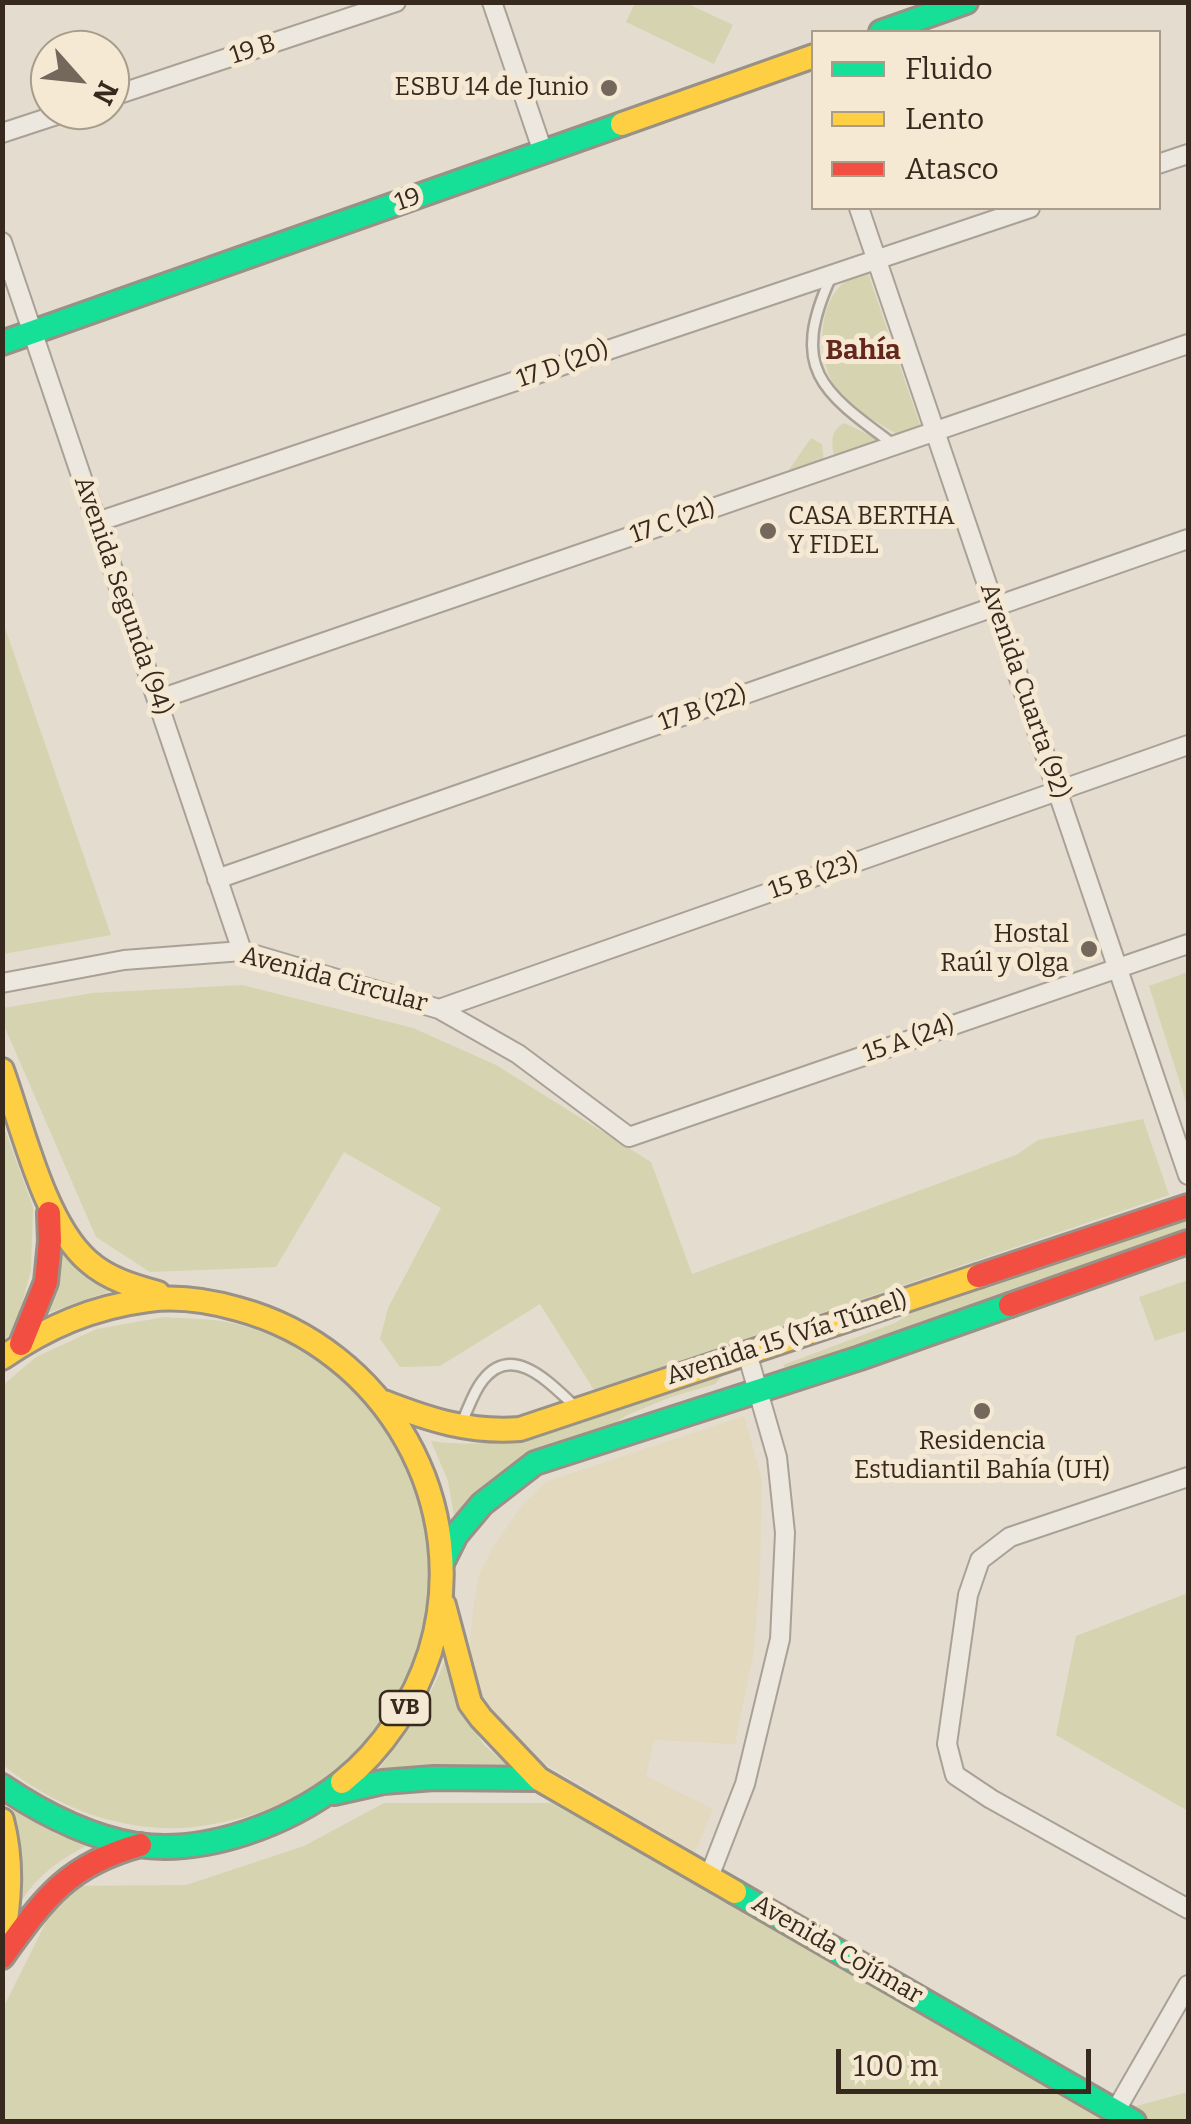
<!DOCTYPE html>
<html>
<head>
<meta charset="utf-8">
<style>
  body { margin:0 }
  #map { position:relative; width:1191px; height:2124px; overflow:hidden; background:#e4dcce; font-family:Bitter,serif }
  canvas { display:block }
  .frame { position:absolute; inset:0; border:5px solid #38291e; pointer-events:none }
  .legend { position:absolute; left:811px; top:30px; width:350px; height:180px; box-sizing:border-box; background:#f5e9d3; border:2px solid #a99c8b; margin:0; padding:12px 18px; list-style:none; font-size:30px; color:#38291e }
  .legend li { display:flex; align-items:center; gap:20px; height:50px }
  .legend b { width:50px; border:2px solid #a99c8b }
  .north { position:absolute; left:30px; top:30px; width:100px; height:100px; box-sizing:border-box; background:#f5e9d3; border:2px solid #a99c8b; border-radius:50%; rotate:117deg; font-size:28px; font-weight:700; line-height:40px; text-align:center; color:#38291e }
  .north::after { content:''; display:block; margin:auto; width:35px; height:45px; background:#74685c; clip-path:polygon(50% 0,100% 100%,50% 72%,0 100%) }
  .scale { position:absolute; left:836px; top:2049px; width:255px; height:45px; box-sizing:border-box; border:5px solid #38291e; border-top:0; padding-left:12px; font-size:30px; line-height:35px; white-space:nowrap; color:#38291e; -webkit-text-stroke:8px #f5e9d3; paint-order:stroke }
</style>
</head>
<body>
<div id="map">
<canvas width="1191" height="2124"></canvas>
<div class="frame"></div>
<ul class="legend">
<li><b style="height:12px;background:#16e098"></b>Fluido</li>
<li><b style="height:12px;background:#ffcf43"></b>Lento</li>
<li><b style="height:12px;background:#f24e42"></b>Atasco</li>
</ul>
<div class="north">N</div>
<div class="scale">100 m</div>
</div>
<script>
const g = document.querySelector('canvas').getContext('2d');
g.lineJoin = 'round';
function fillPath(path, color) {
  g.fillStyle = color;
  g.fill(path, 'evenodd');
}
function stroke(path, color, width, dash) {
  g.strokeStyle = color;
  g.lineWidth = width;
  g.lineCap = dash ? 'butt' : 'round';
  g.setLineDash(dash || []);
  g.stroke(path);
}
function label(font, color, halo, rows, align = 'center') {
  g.font = font + ' Bitter,serif';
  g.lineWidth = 10;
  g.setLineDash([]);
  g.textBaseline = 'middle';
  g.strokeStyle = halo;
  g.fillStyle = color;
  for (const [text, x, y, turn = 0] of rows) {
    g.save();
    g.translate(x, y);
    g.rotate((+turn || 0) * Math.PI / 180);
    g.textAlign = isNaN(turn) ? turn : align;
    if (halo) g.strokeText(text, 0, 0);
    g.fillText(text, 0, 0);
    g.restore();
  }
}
fillPath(new Path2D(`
  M744,1416L762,1480L760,1571L754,1652L735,1744L654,1740L646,1776L713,1809L695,1852L537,1759L496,1722L478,1692L469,1651L474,1601L479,1575L492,1549L523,1504L548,1481Z`), '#e3d9be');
fillPath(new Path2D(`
  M686,3L733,25L714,64L626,22L635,3Z
  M868,273L922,431L903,438C882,424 853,411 838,391C817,364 815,303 846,281C852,277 862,276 868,273Z
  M844,423L886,443L835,458C831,443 830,431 844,423Z
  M811,438L822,444L824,462L784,477Z
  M3,622L111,935L3,954H2Z
  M1188,972V1108L1149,986Z
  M242,985L413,1028L496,1065L651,1162L692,1274L1016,1155L1038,1140L1143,1119L1169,1195L594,1390L540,1304L440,1366L400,1367L380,1339L388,1308L441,1208L344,1152L276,1267L150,1272L96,1237L3,1023V1008L93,993Z
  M2,1122L33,1207L31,1270L15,1330L3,1340Z
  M1188,1217V1231L787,1370L783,1365L895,1323L914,1311Z
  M62,1251L89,1280L110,1291L45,1314L59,1252Z
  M1188,1280V1330L1155,1341L1139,1297Z
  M164,1317C186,1319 211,1318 232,1323C250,1327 280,1338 296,1347C417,1416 462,1562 402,1688C397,1699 388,1709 381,1719C363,1745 339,1771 312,1788C281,1807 248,1818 213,1824C138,1839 60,1812 2,1764V1386L36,1357L97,1329Z
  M720,1374L723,1375L715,1384L671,1397L627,1415L612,1425L541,1451L487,1488L454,1516L448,1481L431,1441C510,1452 568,1426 640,1400C667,1391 694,1384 720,1374Z
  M1188,1593V1811L1056,1735L1076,1636Z
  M449,1651L465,1717L484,1745L508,1766C495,1770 482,1766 469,1765C436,1765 404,1769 373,1775C408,1736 429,1701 449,1651Z
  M384,1803H551L1115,2112L1188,2092V2121H3L2,2010L64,1886L186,1885L304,1846Z
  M11,1809L56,1834L88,1845C59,1860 36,1876 19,1905Z`), '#d5d3b0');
const lane = new Path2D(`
  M831,277C789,369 822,392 893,444
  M461,1424C468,1410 473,1392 483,1380C514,1341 552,1386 577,1408`);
const street = new Path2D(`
  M492,2L543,152
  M110,97L396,2
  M2,133L72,110
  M1158,164L1188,154
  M859,208L1188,1175
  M2,242L242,951
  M97,522L1030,208
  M157,700L1188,344
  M217,879L1188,539
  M2,983L124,960L242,951L439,1009L518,1054L629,1137L1188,944
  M439,1009L1188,745
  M1188,1477L1010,1537L980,1560L968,1595L947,1744L955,1775L991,1799L1188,1909
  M709,1877L745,1784L780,1639L785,1533L777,1457L747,1353
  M1116,2110L1188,1985`);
const fast = new Path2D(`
  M881,32L966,2
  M2,343L622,124
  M443,1561L456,1535L482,1504L535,1463L860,1358L1010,1305
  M2,1786C42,1813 89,1837 137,1845C206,1855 288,1824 342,1782
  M334,1793L383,1782L434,1778L539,1779
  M735,1892L1134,2122`);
const slow = new Path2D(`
  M622,124L814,56
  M2,1070C22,1125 44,1223 88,1261C108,1279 133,1286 158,1293
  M2,1358C47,1327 93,1307 148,1300C177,1296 210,1301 238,1309C386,1349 475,1504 430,1652C414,1702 383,1749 342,1782
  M384,1402C430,1420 470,1433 520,1429L978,1276
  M444,1605L470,1703L481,1718L539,1779L735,1892
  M2,1820C13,1862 10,1902 2,1944`);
const jam = new Path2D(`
  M978,1276L1188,1206
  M1010,1305L1188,1242
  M21,1344L46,1282L50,1241L49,1213
  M2,1957C44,1899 67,1865 140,1845`);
stroke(lane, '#a9a196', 14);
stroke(street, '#a9a196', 22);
stroke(fast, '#999086', 28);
stroke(slow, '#999086', 28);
stroke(jam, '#999086', 28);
stroke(lane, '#ece7df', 9);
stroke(street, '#ece7df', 18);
stroke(fast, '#16e098', 22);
stroke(slow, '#ffcf43', 22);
stroke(jam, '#f24e42', 22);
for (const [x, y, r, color] of [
  [609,88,10,"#74685c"],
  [768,531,10,"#74685c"],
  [1089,949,10,"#74685c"],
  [982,1411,10,"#74685c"]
]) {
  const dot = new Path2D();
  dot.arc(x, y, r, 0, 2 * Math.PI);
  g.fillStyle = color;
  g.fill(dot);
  stroke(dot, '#f5e9d3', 4);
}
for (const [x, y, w] of [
  [405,1708,50]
]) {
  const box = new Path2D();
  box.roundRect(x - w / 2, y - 17, w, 34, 8);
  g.fillStyle = '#f5e9d3';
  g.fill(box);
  stroke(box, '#38291e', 2.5);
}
label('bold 22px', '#38291e', null, [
  ["VB",405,1708]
]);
label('25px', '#38291e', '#f5e9d3', [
  ["19 B",253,50,-18],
  ["19",408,200,-19],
  ["17 D (20)",563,365,-19],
  ["17 C (21)",673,522,-19],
  ["Avenida Segunda (94)",122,596,71],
  ["Avenida Cuarta (92)",1024,691,71],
  ["17 B (22)",703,709,-19],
  ["15 B (23)",814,877,-19],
  ["Avenida Circular",334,980,15],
  ["15 A (24)",909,1040,-19],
  ["Avenida 15 (Vía Túnel)",787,1339,-18],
  ["Avenida Cojímar",837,1950,30]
]);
label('25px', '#38291e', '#f5e9d3', [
  ["ESBU 14 de Junio",589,88],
  ["CASA BERTHA",788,517,"left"],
  ["Y FIDEL",788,546,"left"],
  ["Hostal",1069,935],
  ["Raúl y Olga",1069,964],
  ["Residencia",982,1442,"center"],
  ["Estudiantil Bahía (UH)",982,1471,"center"]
], 'right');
label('bold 28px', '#64271e', '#f5e9d3', [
  ["Bahía",863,351]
]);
</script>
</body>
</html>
